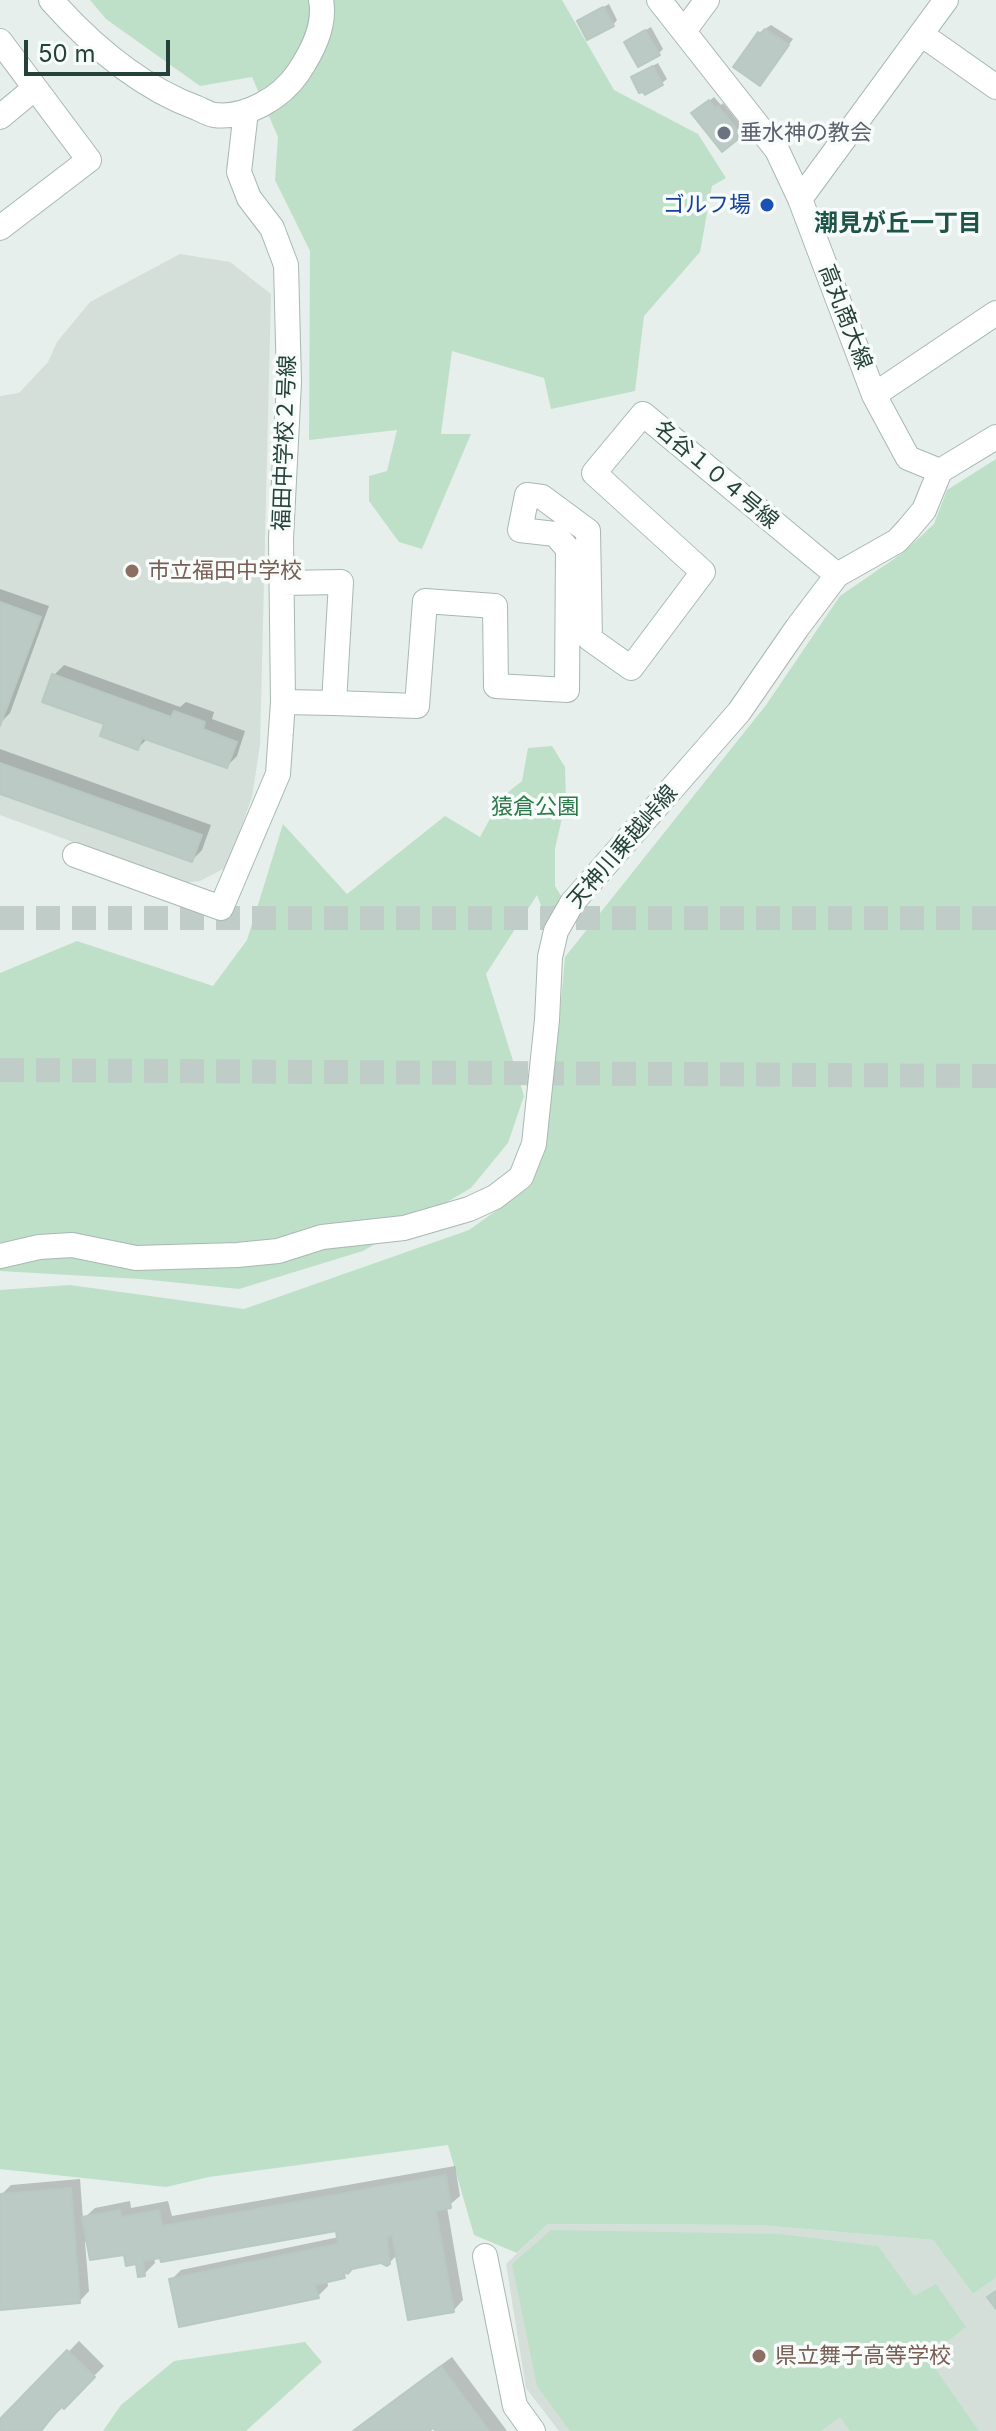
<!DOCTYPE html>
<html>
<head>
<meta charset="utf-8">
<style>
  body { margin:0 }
  #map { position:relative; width:996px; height:2431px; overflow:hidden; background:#e6efeb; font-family:Inter,sans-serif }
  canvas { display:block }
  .scale { position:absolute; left:24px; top:40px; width:146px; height:36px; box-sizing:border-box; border:4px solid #24423a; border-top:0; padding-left:10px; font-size:24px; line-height:28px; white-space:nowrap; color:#24423a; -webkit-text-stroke:6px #f7fbf9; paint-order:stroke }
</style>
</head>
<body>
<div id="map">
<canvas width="996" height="2431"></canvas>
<div class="scale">50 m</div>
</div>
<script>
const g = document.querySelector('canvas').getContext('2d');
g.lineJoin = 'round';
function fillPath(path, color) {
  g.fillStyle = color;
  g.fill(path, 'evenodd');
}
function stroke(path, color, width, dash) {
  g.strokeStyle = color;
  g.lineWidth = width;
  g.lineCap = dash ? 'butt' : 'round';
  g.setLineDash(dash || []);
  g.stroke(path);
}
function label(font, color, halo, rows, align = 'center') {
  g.font = font + ' Inter,"Noto Sans JP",sans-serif';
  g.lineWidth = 7;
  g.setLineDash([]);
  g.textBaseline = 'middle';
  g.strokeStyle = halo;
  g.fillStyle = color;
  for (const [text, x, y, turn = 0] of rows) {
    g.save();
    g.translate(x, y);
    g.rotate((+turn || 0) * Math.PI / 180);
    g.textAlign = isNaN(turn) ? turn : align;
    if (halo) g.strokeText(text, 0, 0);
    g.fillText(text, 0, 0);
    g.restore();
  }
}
fillPath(new Path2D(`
  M180,254L230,262L271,294L260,745L252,797L227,867L200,881L184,883L0,815V396L19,393L48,362L57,342L90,302Z
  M548,2224L759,2225L933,2240L973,2294L996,2278V2431H559L526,2388L506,2264Z`), '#d4dfda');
fillPath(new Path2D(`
  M90,0H562L614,90L698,134L726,178L712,186L700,252L644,316L635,391L551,409L544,378L452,351L441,434H471L422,549L399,542L369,501V476L387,471L397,430L309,440L310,251L275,180L278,137L252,77L200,86L106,19Z
  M996,459V2278L973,2294L933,2240L759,2225L548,2224L517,2253L474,2235L448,2145L209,2177L166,2187L0,2169V1290L70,1285L244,1309L469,1230L531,1186L557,1045L565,957L766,705L840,596L904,552L934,524L947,490Z
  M552,746L565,767L566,800L555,849V886L566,904L551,931L537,895L486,974L524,1096L508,1143L471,1188L363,1251L239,1289L140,1279L0,1271V973L77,941L213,986L247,940L283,824L347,894L445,816L480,837L502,797L522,781L528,748Z
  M551,2230L779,2234L878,2246L914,2296L936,2284L966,2327L927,2357L979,2431H850L840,2417L821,2431H570L537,2386L512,2264Z
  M305,2342L322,2362L246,2431H103L121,2405L174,2361Z`), '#bfe0c8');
fillPath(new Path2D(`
  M609,4L617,20L613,25L579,21Z
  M771,25L793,39L764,79L736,67L759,33Z
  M651,27L663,49L658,54L632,38Z
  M658,63L667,79L662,83L633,77Z
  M714,97L721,105L723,103L745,130L741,135L699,109Z
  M0,589L49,606L10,713L0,723Z
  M64,665L180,707L186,702L214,712L212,719L245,731L237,756L227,766L148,738L138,748L54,675Z
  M0,749L211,825L202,850L192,860L0,792Z
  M455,2166L460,2196L447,2207L463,2300L453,2311L398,2254L389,2263L382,2261L353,2266L344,2276L327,2280L328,2286L318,2296L171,2280L181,2270L339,2237L337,2229L154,2257L155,2263L144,2274L138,2261L125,2253L85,2242L89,2291L79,2302L0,2308V2203L1,2195L11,2185L80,2179L83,2219L95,2208L130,2201L131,2208L168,2201L172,2216Z
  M79,2341L104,2366L39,2431H0V2422Z
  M452,2357L507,2431H438L434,2425L429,2428L431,2431H352Z`), '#0003');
const building = new Path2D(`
  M603,7L614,26L587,40L577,21Z
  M765,29L789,45L760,86L733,67L758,32L760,34Z
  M645,30L660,55L638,67L624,42Z
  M653,66L663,85L645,95L643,92L639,93L631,77Z
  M709,100L715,108L718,106L742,136L722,152L691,113Z
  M0,602L41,617L0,726Z
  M52,674L171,717L174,711L205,722L203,729L237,742L227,768L142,738L138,750L100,736L104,724L42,702Z
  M0,763L202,835L192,862L0,794Z
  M446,2175L451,2208L436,2211L454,2312L408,2320L392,2235L387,2237L390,2264L387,2266L381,2263L352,2269L348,2274L343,2271L345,2278L315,2285L319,2298L179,2327L169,2279L338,2244L336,2231L161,2262L160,2258L143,2261L145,2276L138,2277L136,2264L126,2266L124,2255L90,2260L82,2217L120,2210L122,2217L159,2210L162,2226Z
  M71,2188L80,2303L0,2310V2194Z
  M996,2291V2309L987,2297Z
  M67,2350L95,2377L64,2409L61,2406L41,2431H0V2419Z
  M441,2366L489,2431H436L433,2428L429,2431H353Z`);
fillPath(building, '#bbcac4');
stroke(building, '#b8c9c2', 2);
stroke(new Path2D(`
  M0,918H996
  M0,1070L996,1076`), '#bfccc8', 24, [24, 12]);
const minor = new Path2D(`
  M51,0C91,45 140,87 197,108C202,110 208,114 214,115C245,119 281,98 298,73C312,52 326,26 321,0
  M659,0L777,150L800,199L874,395L908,458L940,471
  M684,31L707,0
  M921,34L996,87
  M0,41L89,160L0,228
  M0,117L35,88
  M800,199L946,0
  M874,395L996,313
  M940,471L996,437
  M282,583L341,582L334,703L283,702
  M334,703L417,706L425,601L495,606L496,686L567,690L568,549L555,534L520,530L527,495L542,497L588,531L590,639L631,668L703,572L594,473L643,414L837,575
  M75,855L221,908L278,774L283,702L281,539L289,382L286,265L272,228L249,198L239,172L246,111
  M0,1256L39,1247L72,1245L136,1258L237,1255L278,1251L322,1237L404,1228L469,1209L495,1197L521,1177L534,1144L547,1020L550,957L556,931L572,903L739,712L797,628L837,575L897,541L908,529L924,510L940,471
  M485,2256L515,2406L533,2431`);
stroke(minor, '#a8b8b2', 26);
stroke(minor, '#fff', 24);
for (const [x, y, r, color] of [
  [724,133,8,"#6b7280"],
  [767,205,8,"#1a4fb4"],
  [132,571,8,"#8d6e63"],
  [759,2356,8,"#8d6e63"]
]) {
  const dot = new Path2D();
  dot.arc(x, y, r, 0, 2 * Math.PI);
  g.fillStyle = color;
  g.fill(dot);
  stroke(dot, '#f7fbf9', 3);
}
label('22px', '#5b616d', '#f7fbf9', [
  ["垂水神の教会",740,133]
], 'left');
label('22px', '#164399', '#f7fbf9', [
  ["ゴルフ場",751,205]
], 'right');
label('22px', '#24423a', '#f7fbf9', [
  ["高丸商大線",845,317,69],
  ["福田中学校２号線",285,443,-88],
  ["名谷１０４号線",716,475,40],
  ["天神川乗越峠線",623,847,-49]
]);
label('22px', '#785e54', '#f7fbf9', [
  ["市立福田中学校",148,571],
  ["県立舞子高等学校",775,2356]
], 'left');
label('22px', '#2d7a4b', '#f7fbf9', [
  ["猿倉公園",535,807]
]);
label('bold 24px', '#1f5548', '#f7fbf9', [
  ["潮見が丘一丁目",898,224]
]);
</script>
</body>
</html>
